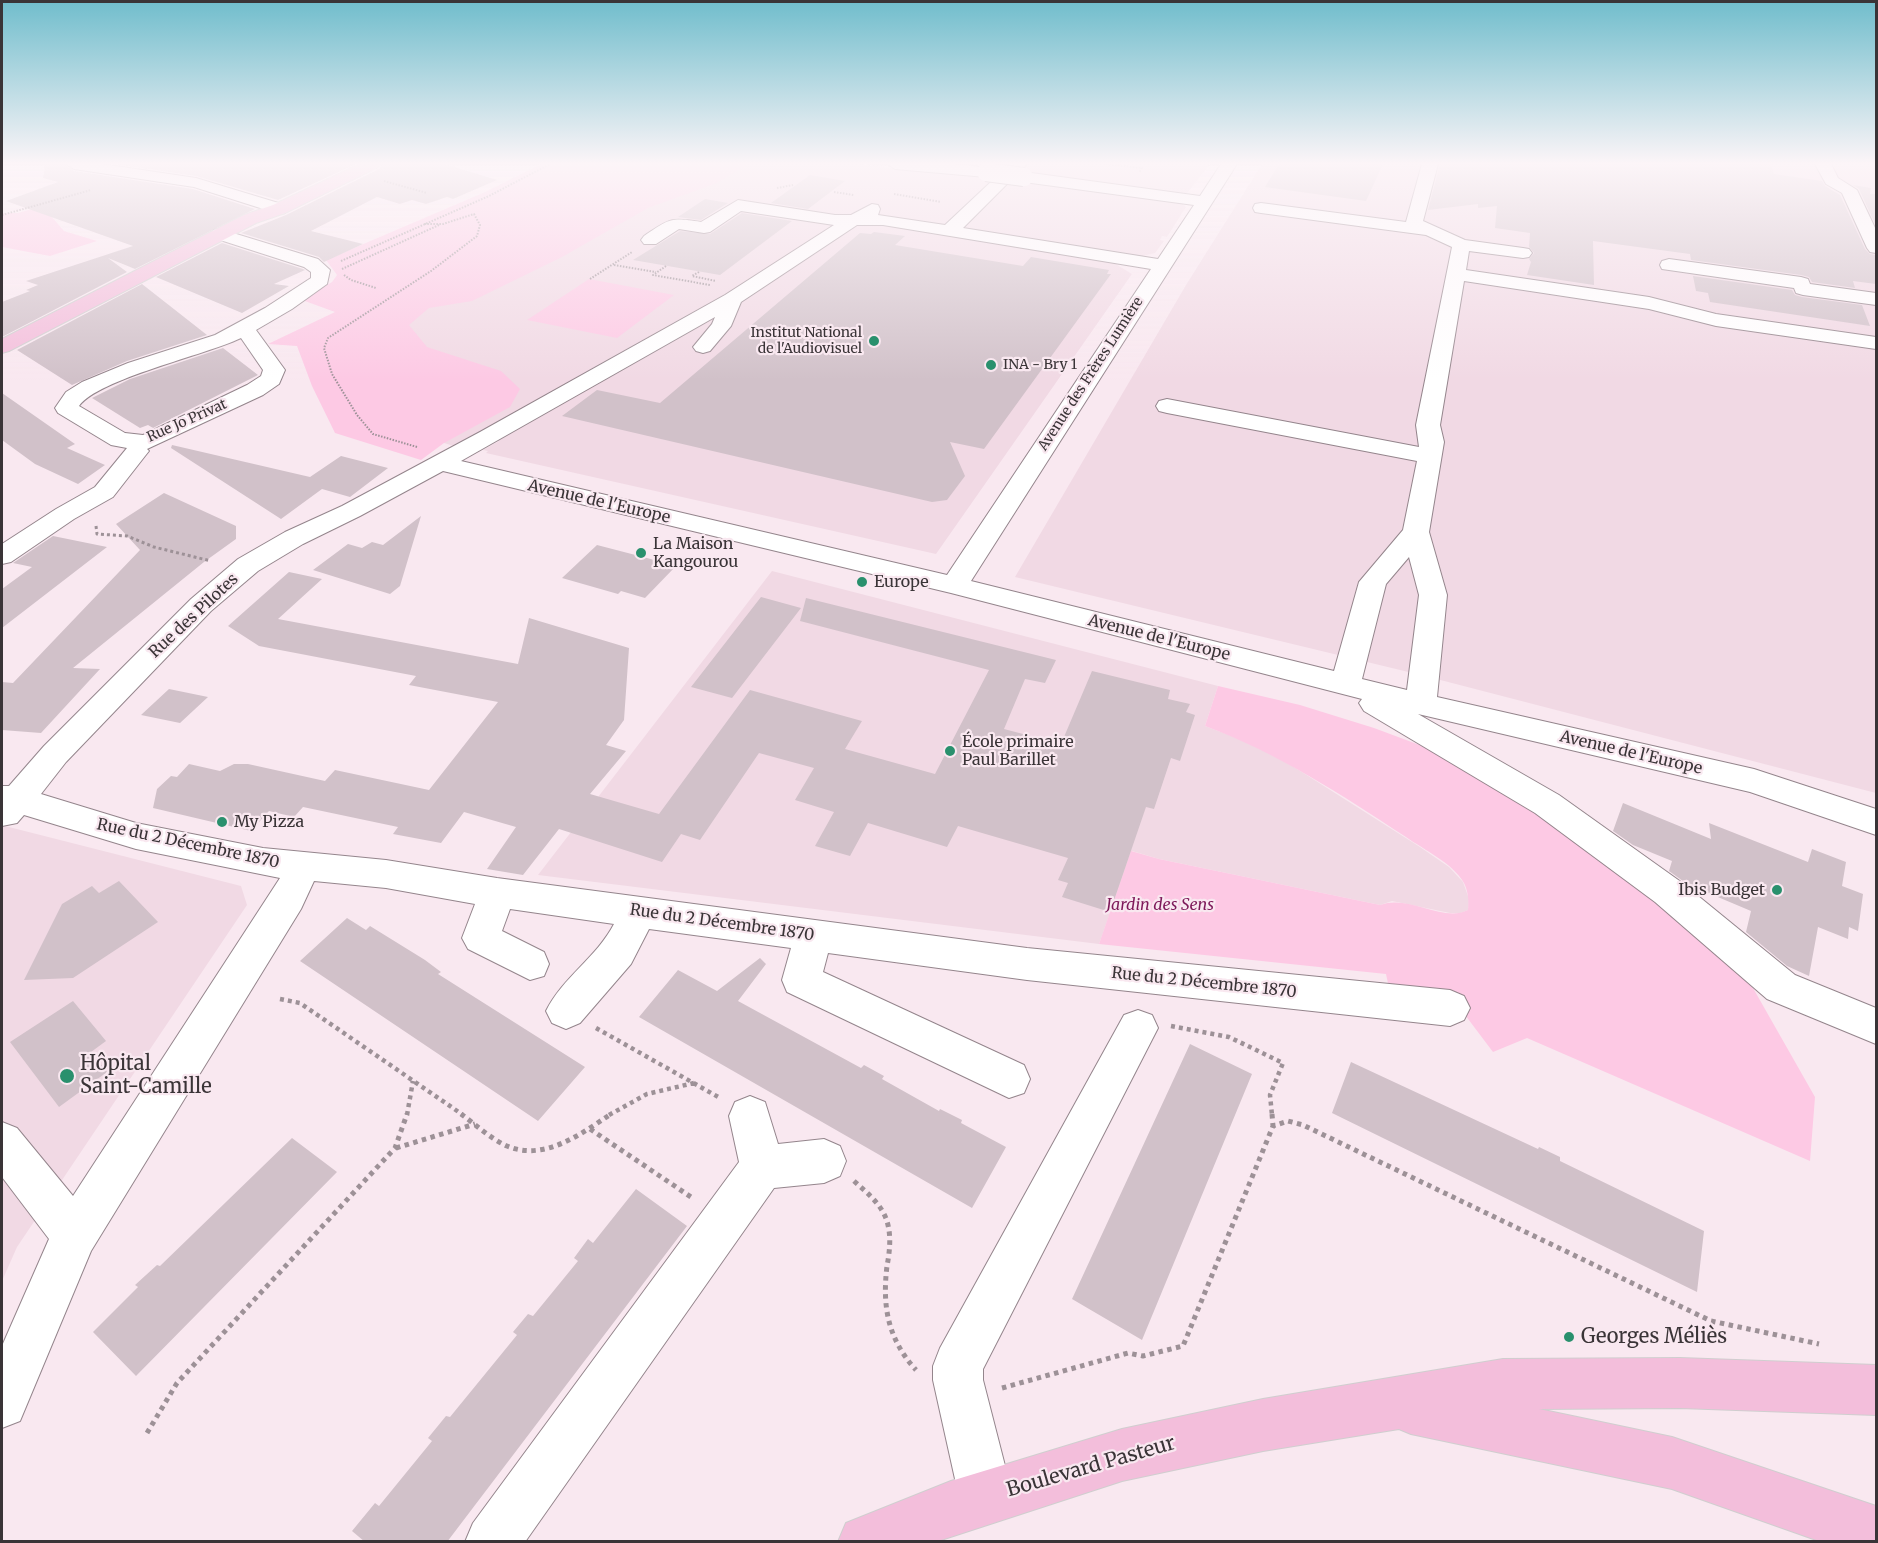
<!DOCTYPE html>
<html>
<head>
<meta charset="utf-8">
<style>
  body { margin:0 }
  #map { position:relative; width:1878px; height:1543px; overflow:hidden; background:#f9e8f0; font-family:Merriweather,serif }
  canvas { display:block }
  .frame { position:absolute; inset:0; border:3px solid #3a3437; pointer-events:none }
</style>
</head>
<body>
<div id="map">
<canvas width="1878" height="1543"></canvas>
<div class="frame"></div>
</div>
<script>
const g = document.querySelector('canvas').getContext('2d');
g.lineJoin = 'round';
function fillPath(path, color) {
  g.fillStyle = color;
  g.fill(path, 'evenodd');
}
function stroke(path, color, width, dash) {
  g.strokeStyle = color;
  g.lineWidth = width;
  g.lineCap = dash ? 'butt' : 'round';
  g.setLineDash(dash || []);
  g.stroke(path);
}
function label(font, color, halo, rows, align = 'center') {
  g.font = font + ' Merriweather,serif';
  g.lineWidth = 4.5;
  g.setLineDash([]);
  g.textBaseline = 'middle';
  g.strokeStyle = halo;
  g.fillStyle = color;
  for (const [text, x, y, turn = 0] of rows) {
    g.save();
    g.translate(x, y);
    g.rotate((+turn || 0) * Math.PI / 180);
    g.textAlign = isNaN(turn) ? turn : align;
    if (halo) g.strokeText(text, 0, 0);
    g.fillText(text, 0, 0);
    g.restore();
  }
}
fillPath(new Path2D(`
  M697,164H861L924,172L980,174L1181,202L1186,207L1167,237L1162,236L1160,240L1164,241L1155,253L1114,263L1132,274L936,554L486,453L488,451L483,450L499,441L481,433L457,447L444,443L335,345Z
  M929,164H1210L1185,196Z
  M1262,164H1876V793L1425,676L1015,577L1186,285Z
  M772,571L1218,686L1205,726L1245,741L1283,760L1420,847L1449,867L1463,882L1469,899L1468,910L1461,913H1450L1392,901L1380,905L1159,859L1132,851L1099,944L538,875Z
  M5,826L241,886L247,905L17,1247L2,1281V827Z`), '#f1d9e4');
fillPath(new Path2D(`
  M541,164H748L717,183L648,208L562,257L472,301L429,308L409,325L427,347L501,371L520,389L510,407L444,443L421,460L335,433L312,386L297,346L268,344L335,312L302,300L332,282L337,275L326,260L485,192Z
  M52,203V217L64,231L97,241L50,256L2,247V213H18Z
  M589,279L674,295L617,338L527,320Z
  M1218,686L1300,705L1374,728L1449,756L1544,815L1665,905L1753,988L1815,1097L1810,1161L1527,1038L1493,1052L1453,999L1390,993L1386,974L1099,944L1131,851L1159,859L1380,905C1410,894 1442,923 1468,910C1469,900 1468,891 1464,883C1453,863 1424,850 1406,837C1342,795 1278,753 1205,726Z`), '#fdc9e4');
fillPath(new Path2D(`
  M45,164H64L74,171L193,189L255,209L135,269L108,258L127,272L2,337V302L30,291L26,290L38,285L26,281L133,246L6,201L58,182L43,178Z
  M114,164H356L278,200L196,176Z
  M382,164H445L497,180L453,199L447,197L426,204L412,200L400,204L377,197L311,231L363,244L324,262L319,257L241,233L286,215L379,169Z
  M1279,164H1383L1366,201L1265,187Z
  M1440,164H1771L1774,174L1822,181L1825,186L1840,195L1865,249L1870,254L1876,255V284L1853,281L1855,288L1812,282L1809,277L1801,275L1691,260L1690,254L1593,241L1594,285L1527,275L1531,262L1529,259L1534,253L1529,247L1530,233L1495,228L1497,206L1478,208V204L1428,210Z
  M810,175L845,181L808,209L771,203Z
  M1853,185L1871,188L1870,194H1876V226L1859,189Z
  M705,199L728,203L701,220L678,217Z
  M742,213L792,221L720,275L633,260L680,231L710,234Z
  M874,232L905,236L895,245L1023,266L1031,257L1109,270L1107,274H1111L984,449L950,442L965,476L947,500L932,502L562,416L597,390L660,403L860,233L871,234Z
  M222,243L303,269L305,270L274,284L289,286L242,313L156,277Z
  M1693,276L1792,290L1795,295L1802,297L1862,305L1870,326L1710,302L1708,293L1696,291Z
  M142,284L207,335L127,361L72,385L17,350Z
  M223,348L258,375L153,428L148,425L140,428L92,398L130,379Z
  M2,393L75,444L67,448L105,465L78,484L35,464L2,440Z
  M172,445L310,477L341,456L388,468L350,497L322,489L281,519L171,448Z
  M164,493L236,526V539L204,562L73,668L100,669L41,733L2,730V682L13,683L140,550L116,524Z
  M421,516L400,586L390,594L313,570L348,544L362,548L372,542L383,545Z
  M53,536L107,547L2,628V589L32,567L13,563Z
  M597,545L647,558L676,566L645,598L621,591L618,594L562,578Z
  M289,572L322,579L278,619L518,664L529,618L629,648L624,720L606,745L626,751L590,794L659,814L750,690L862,721L845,749L935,774L989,670L800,621L806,598L1056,660L1045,683L1025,679L1004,729L1061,744L1092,671L1170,690L1168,699L1190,704L1186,712L1195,715L1180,761L1171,758L1154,809L1146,807L1110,912L1062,897L1068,883L1058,880L1068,858L958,826L947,847L868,823L850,856L815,846L834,812L795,800L814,768L759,753L700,840L681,834L662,862L559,829L523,875L487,869L516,827L464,812L441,843L393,834L398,827L303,807L294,817L269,811L251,831L153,808L157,789L171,776L177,777L189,764L220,771L234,764H248L325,781L335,770L429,790L498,702L409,685L416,676L259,646L228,626Z
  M761,597L801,608L732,698L691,687Z
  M169,689L208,697L180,723L141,715Z
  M1623,803L1711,839L1709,823L1808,862L1812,849L1846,862L1842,886L1863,894L1858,931L1849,927L1848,939L1818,927L1809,976L1787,966L1746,932L1751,911L1687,884L1669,871L1672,861L1633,845L1613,831Z
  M119,881L158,922L73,978L24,980L62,904L92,886L99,893Z
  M347,918L366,930L370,926L425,960L441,972L438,974L585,1067L538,1121L300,961Z
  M760,958L766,964L738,1001L861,1068L864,1065L884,1076L882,1079L939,1111L940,1109L962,1120L961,1123L1006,1147L972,1208L639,1017L678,970L717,991Z
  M73,1001L106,1041L91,1052L107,1072L59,1107L10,1042Z
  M1190,1044L1252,1074L1142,1340L1072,1299Z
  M1351,1062L1538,1149L1539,1147L1560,1157V1161L1704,1231L1697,1292L1332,1113Z
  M292,1138L337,1172L136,1376L93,1332L138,1287L135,1285L157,1265L160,1266Z
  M636,1189L687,1226L447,1542H365L352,1531L375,1503L379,1506L432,1441L428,1438L446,1416L450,1417L517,1335L513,1332L528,1314L533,1316L578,1261L574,1258L588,1239L593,1243Z`), '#d1c1c9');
const minor = new Path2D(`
  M66,164H102L196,178L285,205L287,209L285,213L279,214L194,187L74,169Z
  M887,164C903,162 985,162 994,172L986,177L895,169Z
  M1010,164H1027L963,228L1158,259L1194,205L1024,182L1016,177L1024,172L1200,196L1221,164H1237L971,581L1334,671L1359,582L1403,530L1417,461L1167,413L1159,411L1156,406L1159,401L1167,399L1419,447L1416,425L1452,247L1426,235L1261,213L1255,212L1253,208L1255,204L1261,203L1406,222L1422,164H1438L1423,221L1465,240L1523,248L1529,249L1532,253L1529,257L1523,258L1469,251L1466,270L1649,297L1716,314L1876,337V349L1716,326L1649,309L1464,281L1440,425L1444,442L1429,532L1447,595L1437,697L1754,769L1876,809V835L1750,792L1418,714L1559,795L1681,882L1795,975L1876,1008V1044L1767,999L1655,902L1535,813L1364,711L1359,703L1362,699L951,593L443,471L360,516L303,544L258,571L211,611L66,762L41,794L136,823L263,848L386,860L497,878L1027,948L1450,990L1464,996L1470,1008L1464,1020L1450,1026L1027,980L828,953L823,972L1024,1065L1030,1079L1024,1093L1009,1098L787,992L782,980L791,948L649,929L631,964L580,1023L566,1029L552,1023L546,1011C562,978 597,957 614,924L510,909L502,931L544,952L549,964L544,976L530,980L468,949L462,938L475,904L386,888L314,881L301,909L91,1251L20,1421L2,1428V1346L49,1239L2,1177V1122L17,1128L73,1196L280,878L136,849L24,815L17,823L2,826V786H9L44,746L191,599L238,559L285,532L342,506L480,432L725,295L834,225L741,211L710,232L704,233L679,229L656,244H644L641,240L644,236C670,219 669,217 701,222L738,200L835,215H851L872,204L878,205L880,209L878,215L945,225ZM857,225H883L1151,269L947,575L461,461L715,317L712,324L693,347L696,351L703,353L710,351L731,326L741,302ZM1409,557L1419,595L1407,690L1362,679L1386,584Z
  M1815,164H1831L1838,178L1857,190L1876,230V253L1870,252L1867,248L1842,193L1826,184Z
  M220,229L318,259L330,270L327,284L292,309L256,330L285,370L279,384L263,395L147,449L149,451L145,456L113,497L74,519L11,562L2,564V544L56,509L95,487L127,448L111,445L58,413L55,408L66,392L82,382L128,363L215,335L265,308L311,278V272L304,267L214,238L211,234L214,230ZM241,338L263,370L261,376L247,385L143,435L125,433L79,406C98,379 206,355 241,338Z
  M1669,259L1801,277L1808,279L1810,284L1876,293V305L1803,295L1796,293L1794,288L1662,269L1660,265L1662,261Z
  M1138,1010L1152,1015L1158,1028L983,1369V1380L1013,1497L1005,1516L986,1524L967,1516L959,1497L933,1380V1366L940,1348L1124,1015Z
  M750,1096L765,1102L778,1144L824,1139L840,1146L846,1161L840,1176L824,1183L774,1188L525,1542H465L473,1523L739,1162L729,1116L735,1102Z`);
const major = new Path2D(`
  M360,164H380L378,167L285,213L256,223L9,351L2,353V339L244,215L273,205Z
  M1680,1358L1876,1365V1415L1680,1408L1539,1409L1672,1437L1876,1506V1542H1822L1672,1489L1411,1434L1399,1429L1263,1451L1122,1481L935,1542H838L846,1523L951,1481L1122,1429L1263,1399L1503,1359Z`);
stroke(minor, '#94858c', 2);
stroke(major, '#d0cecf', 2);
stroke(new Path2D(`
  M1106,164L1142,168L1139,173
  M384,181L427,193
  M777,188L793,185
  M834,192L854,195
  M894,194L941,202
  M2,215L91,190
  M341,261L489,196L550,164
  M614,265L656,272
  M666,266L653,275L710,285
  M342,269L439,225
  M699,272L692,276L716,281
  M344,275L351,280L376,288
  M590,279L632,252
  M417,447L373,434L357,415L332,374L324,348L328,338L431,271L477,236L480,225L474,214L443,224H424`), '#9d9197', 2, [1.5, 1.5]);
stroke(new Path2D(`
  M96,526L97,534L127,536L154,547L211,561`), '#9d9197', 3, [3, 3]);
stroke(new Path2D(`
  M280,999L300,1003L463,1115
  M1171,1026L1229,1037L1283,1063L1270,1095L1272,1115
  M596,1028L720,1098
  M407,1115L413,1081
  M609,1115L647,1094L694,1083`), '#9d9197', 4.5, [4, 4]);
stroke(new Path2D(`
  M461,1114C475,1124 491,1139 507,1146C545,1162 582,1133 611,1114
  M1272,1114L1273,1126
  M590,1129L694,1199
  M396,1148L475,1124
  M854,1181C866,1192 878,1201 885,1216C892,1232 890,1250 887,1266C882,1307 888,1339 916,1370
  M1002,1388L1128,1353L1143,1356L1183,1346L1273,1126L1288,1121L1303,1125L1711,1321L1819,1344
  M147,1433L177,1383L395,1148L407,1114`), '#9d9197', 5, [4.5, 4.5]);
fillPath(minor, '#fff');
fillPath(major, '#f3bedb');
const minorBridge = new Path2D(`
  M986,172L1024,177`);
stroke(minorBridge, '#94858c', 20, []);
stroke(minorBridge, '#fff', 18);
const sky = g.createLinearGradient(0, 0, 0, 380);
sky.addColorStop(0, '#70bdcc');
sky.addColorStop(0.43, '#fcf5f8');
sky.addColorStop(1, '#fcf5f800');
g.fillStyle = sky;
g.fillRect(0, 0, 1878, 380);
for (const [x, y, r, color] of [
  [874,341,6,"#29906d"],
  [991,365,6,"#29906d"],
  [641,553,6,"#29906d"],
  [862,582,6,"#29906d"],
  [950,751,6,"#29906d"],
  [222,822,6,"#29906d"],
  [1777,890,6,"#29906d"],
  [67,1076,8,"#29906d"],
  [1569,1337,6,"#29906d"]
]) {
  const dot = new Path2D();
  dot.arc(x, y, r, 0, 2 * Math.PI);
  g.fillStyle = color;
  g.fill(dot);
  stroke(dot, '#f9e8f0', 2);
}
label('14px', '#3a3437', '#f9e8f0', [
  ["Institut National",862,333],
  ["de l'Audiovisuel",862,349],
  ["INA - Bry 1",1003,365,"left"]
], 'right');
label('14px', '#3a3437', '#f9e8f0', [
  ["Avenue des Frères Lumière",1091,374,-57],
  ["Rue Jo Privat",187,421,-24]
]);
label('16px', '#3a3437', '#f9e8f0', [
  ["Avenue de l'Europe",599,502,13],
  ["Rue des Pilotes",194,616,-43],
  ["Avenue de l'Europe",1159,638,14],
  ["Avenue de l'Europe",1631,753,13],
  ["Rue du 2 Décembre 1870",188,844,12],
  ["Rue du 2 Décembre 1870",722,923,8],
  ["Rue du 2 Décembre 1870",1204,983,6]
]);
label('16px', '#3a3437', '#f9e8f0', [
  ["La Maison",653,544],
  ["Kangourou",653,562],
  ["Europe",874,582],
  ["École primaire",962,742],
  ["Paul Barillet",962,760],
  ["My Pizza",234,822],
  ["Ibis Budget",1765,890,"right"]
], 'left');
label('italic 16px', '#7e1a5a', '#f9e8f0', [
  ["Jardin des Sens",1160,905]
]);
label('20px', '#3a3437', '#f9e8f0', [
  ["Hôpital",80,1064],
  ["Saint-Camille",80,1087],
  ["Georges Méliès",1581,1337]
], 'left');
label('20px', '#3a3437', '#f9e8f0', [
  ["Boulevard Pasteur",1091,1467,-16]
]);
</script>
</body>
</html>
